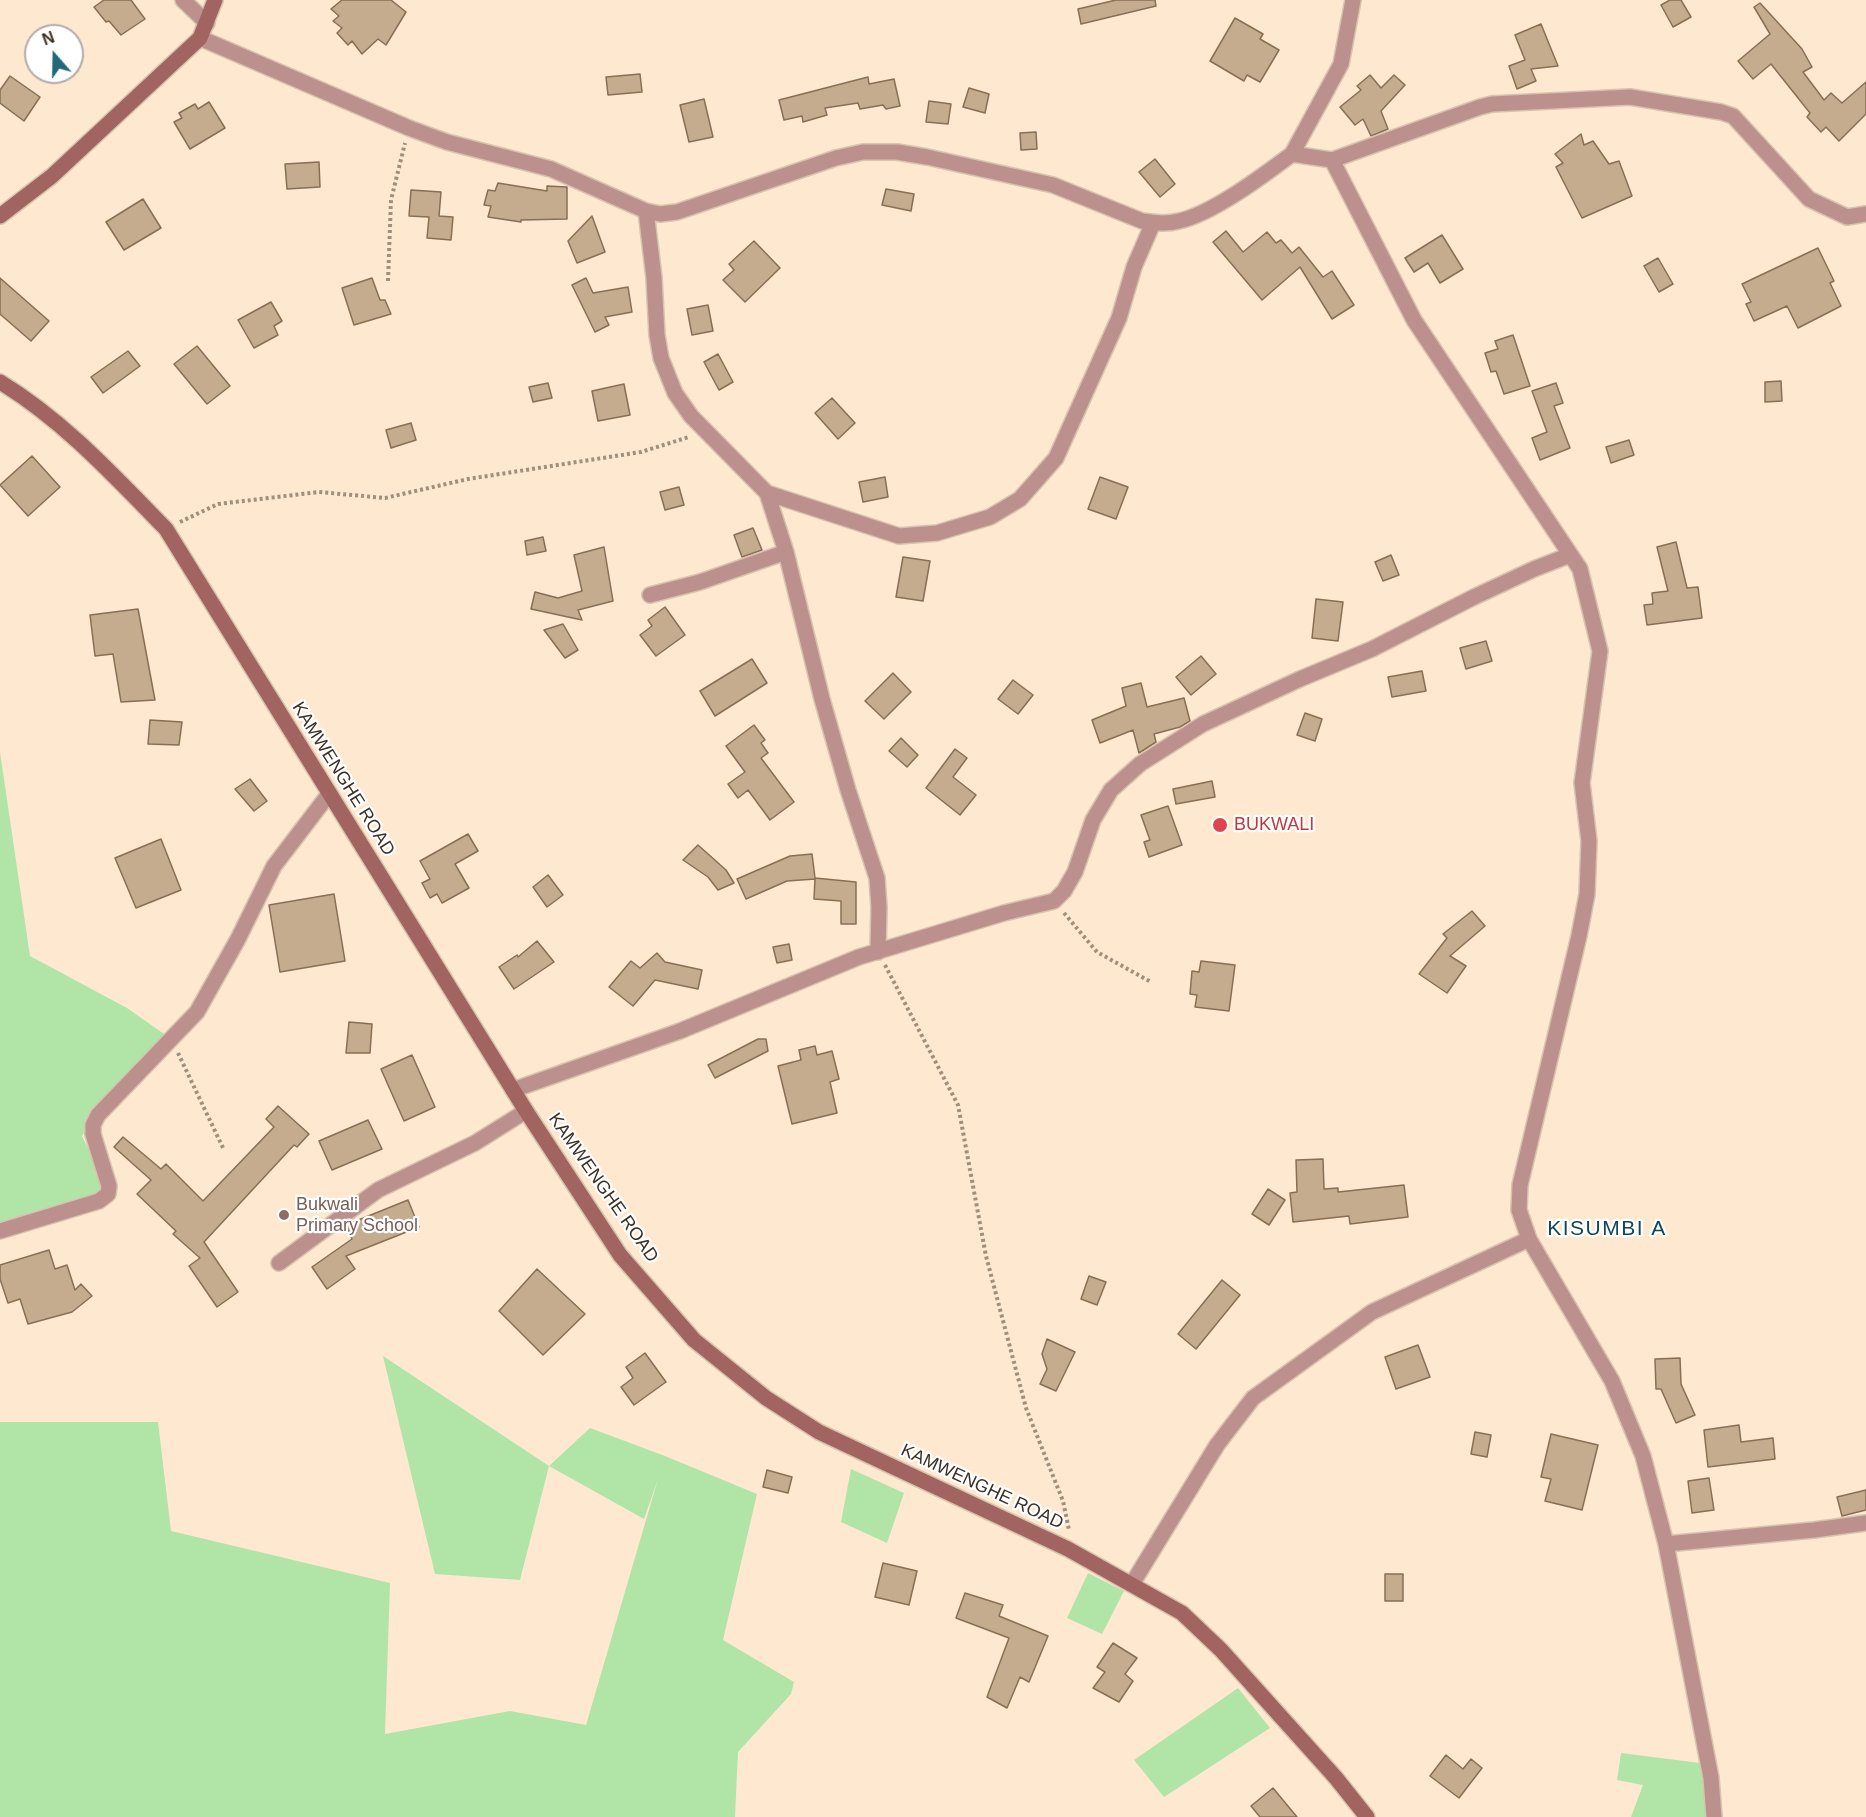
<!DOCTYPE html>
<html>
<head>
<meta charset="utf-8">
<style>
  body { margin:0 }
  #map { position:relative; width:1866px; height:1817px; overflow:hidden; background:#fee8d0; font-family:Helvetica,sans-serif }
  canvas { display:block }
  .north { position:absolute; left:24px; top:24px; width:60px; height:60px; box-sizing:border-box; background:#fff; border:2px solid #b1aca8; border-radius:50%; rotate:340deg; font-size:16px; font-weight:700; line-height:24px; text-align:center; color:#3b3025 }
  .north::after { content:''; display:block; margin:auto; width:21px; height:27px; background:#246979; clip-path:polygon(50% 0,100% 100%,50% 72%,0 100%) }
</style>
</head>
<body>
<div id="map">
<canvas width="1866" height="1817"></canvas>
<div class="north">N</div>
</div>
<script>
const g = document.querySelector('canvas').getContext('2d');
g.lineJoin = 'round';
function fillPath(path, color) {
  g.fillStyle = color;
  g.fill(path, 'evenodd');
}
function stroke(path, color, width, dash) {
  g.strokeStyle = color;
  g.lineWidth = width;
  g.lineCap = dash ? 'butt' : 'round';
  g.setLineDash(dash || []);
  g.stroke(path);
}
function label(font, color, halo, rows, align = 'center') {
  g.font = font + ' Helvetica,sans-serif';
  g.lineWidth = 4.5;
  g.setLineDash([]);
  g.textBaseline = 'middle';
  g.strokeStyle = halo;
  g.fillStyle = color;
  for (const [text, x, y, turn = 0] of rows) {
    g.save();
    g.translate(x, y);
    g.rotate((+turn || 0) * Math.PI / 180);
    g.textAlign = isNaN(turn) ? turn : align;
    if (halo) g.strokeText(text, 0, 0);
    g.fillText(text, 0, 0);
    g.restore();
  }
}
fillPath(new Path2D(`
  M0,752L30,956L127,1008L177,1043L87,1129L82,1136L100,1172L103,1190L97,1197L0,1224Z
  M383,1356L549,1466L590,1428L665,1456L757,1494L723,1640L794,1682L791,1694L738,1752L735,1817H0V1422H158L171,1531L390,1583L385,1734L510,1711L586,1725L658,1479L644,1519L549,1466L520,1580L435,1574Z
  M851,1469L904,1493L887,1543L841,1522Z
  M1088,1573L1124,1591L1102,1634L1067,1618Z
  M1238,1688L1270,1728L1164,1797L1134,1760Z
  M1621,1753L1700,1763L1712,1817H1631L1643,1785L1617,1780Z`), '#b0e5a7');
const building = new Path2D(`
  M104,0H131L145,19L121,35L109,21L106,22L94,7Z
  M342,0H391L406,12L386,45L378,39L362,54L352,41L348,45L337,33L342,28L333,21L339,16L331,9Z
  M1116,0H1155L1156,6L1081,24L1078,9Z
  M1670,0H1681L1691,17L1673,27L1661,5Z
  M1760,3L1802,49L1812,67L1803,72L1824,100L1831,93L1842,103L1866,82V114L1839,141L1826,127L1821,132L1807,117L1810,113L1771,64L1753,79L1738,61L1770,34L1754,7Z
  M1235,18L1263,34L1260,39L1279,50L1260,82L1247,75L1244,81L1210,61Z
  M1541,24L1558,66L1531,69L1536,81L1517,89L1509,66L1525,60L1515,35Z
  M640,74L642,92L608,95L606,77Z
  M1370,75L1381,88L1394,75L1405,85L1381,111L1388,129L1371,136L1363,119L1355,125L1340,107L1361,90L1357,86Z
  M10,76L40,97L24,121L0,103V90Z
  M868,77L869,84L894,79L900,106L886,109L883,105L860,109L858,103L825,108L827,115L803,122L802,116L784,120L779,100Z
  M969,88L989,94L985,113L963,107Z
  M704,99L713,137L689,142L680,105Z
  M929,101L951,104L948,124L926,122Z
  M209,102L225,128L190,149L174,122L182,118L179,113L195,104L198,109Z
  M1036,132L1037,149L1021,150L1020,133Z
  M1581,134L1584,145L1593,141L1609,164L1619,161L1632,196L1582,218L1556,167L1563,163L1555,154Z
  M1155,159L1175,184L1160,197L1139,172Z
  M319,162L320,187L287,189L285,164Z
  M498,183L547,191V186L567,187V219L521,220V222L488,217L491,206L484,205L488,190L495,191Z
  M886,189L914,194L911,211L882,205Z
  M411,190L441,192L439,216L453,217L451,240L427,238L429,217L409,216Z
  M143,199L161,228L124,250L106,222Z
  M592,216L605,252L577,263L568,241Z
  M1226,231L1243,252L1267,232L1276,243L1281,240L1292,253L1299,247L1323,277L1332,271L1354,305L1332,319L1300,267L1262,300L1213,242Z
  M1442,235L1463,269L1440,283L1428,263L1414,272L1405,258Z
  M754,241L780,268L745,302L723,280L734,270L729,264Z
  M1818,248L1834,281L1830,283L1841,306L1798,328L1787,306L1754,321L1746,304L1751,302L1742,284Z
  M1658,258L1673,284L1659,292L1644,266Z
  M0,278L49,321L31,341L0,314Z
  M372,278L380,300H385L391,314L354,325L342,288Z
  M586,278L593,293L628,287L632,312L605,317L609,325L595,332L572,285Z
  M271,302L282,321L274,326L278,335L254,348L238,320Z
  M708,305L713,331L692,335L687,309Z
  M1513,335L1530,386L1504,394L1496,371L1491,372L1485,353L1498,349L1495,341Z
  M197,346L230,386L207,404L174,364Z
  M128,351L140,366L103,393L91,377Z
  M718,354L733,382L719,390L704,362Z
  M1781,381L1782,401L1765,402V382Z
  M548,383L552,398L533,402L529,387Z
  M1556,383L1563,403L1554,406L1570,448L1540,460L1532,438L1547,432L1532,391Z
  M624,384L630,415L598,421L592,391Z
  M832,398L855,423L838,439L815,413Z
  M411,423L416,440L391,448L386,430Z
  M1629,440L1634,455L1611,463L1606,447Z
  M32,456L60,487L28,516L0,485Z
  M885,477L888,497L863,502L859,482Z
  M1100,477L1128,487L1116,519L1088,509Z
  M679,487L684,505L665,510L660,492Z
  M753,528L762,550L742,557L734,535Z
  M543,537L546,551L527,555L525,541Z
  M1676,542L1687,588L1698,587L1702,618L1647,625L1644,605L1653,604L1652,593L1668,591L1657,547Z
  M604,547L613,601L578,610L582,620L531,609L535,592L558,598L582,591L574,555Z
  M1391,555L1399,575L1383,581L1375,562Z
  M903,557L930,561L923,601L896,597Z
  M1316,599L1343,602L1338,641L1312,638Z
  M665,607L685,635L656,656L640,635L652,626L648,620Z
  M138,609L155,700L121,702L113,654L95,656L90,615Z
  M563,624L578,650L565,658L544,630Z
  M1486,641L1492,661L1466,669L1460,648Z
  M1201,656L1216,674L1191,695L1176,677Z
  M752,659L767,683L715,716L700,691Z
  M1422,671L1426,691L1392,697L1388,677Z
  M893,673L911,692L884,719L865,701Z
  M1013,680L1033,695L1018,714L998,699Z
  M1141,683L1147,707L1184,698L1190,721L1180,727L1154,734L1156,742L1139,753L1133,730L1100,743L1092,720L1126,706L1122,688Z
  M1305,713L1322,719L1315,741L1297,735Z
  M150,720L182,722L179,745L148,744Z
  M754,725L765,740L761,743L768,753L761,758L794,802L770,820L748,790L738,798L728,784L745,772L726,746Z
  M901,738L918,755L907,767L889,751Z
  M955,749L967,758L953,777L976,795L960,815L926,788Z
  M250,779L267,801L254,811L235,789Z
  M1212,781L1215,797L1176,804L1173,789Z
  M1168,806L1182,845L1149,857L1144,842L1150,840L1141,815Z
  M468,834L478,851L455,864L469,888L442,903L437,894L430,898L422,883L430,879L420,861Z
  M161,839L181,890L136,908L115,858Z
  M698,845L726,870L734,883L718,890L708,877L683,860Z
  M812,854L815,878L856,882V924H841V901L814,899L815,879L787,881L746,899L737,879L790,856Z
  M548,875L563,895L547,907L533,887Z
  M334,894L345,961L280,972L269,905Z
  M1472,911L1485,926L1450,956L1466,966L1447,993L1419,974L1447,938L1443,934Z
  M537,941L554,962L514,989L499,967L517,955L518,957Z
  M789,944L792,960L777,963L773,947Z
  M657,953L665,962L702,970L698,989L655,980L633,1006L609,987L631,961L640,968Z
  M1201,961L1235,965L1229,1011L1195,1007L1197,995L1190,994L1192,971L1199,972Z
  M349,1022L372,1024L370,1053H346Z
  M758,1039H766L768,1051L715,1078L708,1065Z
  M815,1046L817,1055L832,1051L839,1079L830,1082L837,1113L792,1124L778,1066L801,1060L799,1050Z
  M412,1055L435,1107L404,1121L381,1069Z
  M278,1106L309,1134L297,1147L294,1145L204,1242L238,1292L217,1307L189,1266L200,1258L173,1234L176,1231L137,1194L151,1180L114,1147L123,1137L161,1169L166,1164L203,1201L274,1127L266,1119Z
  M368,1120L382,1149L332,1170L319,1141Z
  M1323,1159L1324,1189L1338,1188V1192L1404,1185L1408,1217L1350,1224L1349,1216L1293,1222L1290,1193L1297,1192L1296,1160Z
  M1268,1189L1285,1200L1269,1225L1252,1214Z
  M408,1200L419,1227L346,1256L355,1269L327,1289L312,1267L352,1239L346,1225Z
  M49,1250L55,1269L67,1265L75,1290L81,1284L92,1296L72,1312L28,1324L20,1299L8,1303L0,1279V1265Z
  M537,1269L585,1314L543,1355L499,1311Z
  M1089,1276L1106,1282L1097,1305L1081,1299Z
  M1222,1280L1240,1295L1196,1349L1178,1334Z
  M1047,1339L1075,1352L1056,1391L1040,1384L1047,1369L1042,1354Z
  M1418,1345L1430,1377L1396,1389L1385,1357Z
  M645,1353L666,1382L634,1405L621,1387L633,1378L626,1367Z
  M1680,1358L1681,1384L1695,1415L1676,1423L1661,1389H1656L1655,1359Z
  M1739,1425L1741,1442L1773,1438L1775,1459L1708,1467L1704,1430Z
  M1475,1432L1491,1435L1487,1457L1471,1454Z
  M1551,1434L1598,1445L1582,1510L1545,1501L1551,1479L1541,1477Z
  M767,1470L792,1477L788,1493L763,1487Z
  M1709,1478L1714,1510L1692,1513L1688,1481Z
  M1866,1490V1510L1842,1516L1837,1497Z
  M883,1563L917,1571L909,1605L875,1597Z
  M1385,1574H1403V1601H1385Z
  M965,1593L1003,1605L999,1616L1048,1636L1029,1682L1020,1677L1007,1708L987,1697L1009,1638L956,1618Z
  M1113,1643L1137,1658L1125,1674L1133,1681L1119,1702L1093,1688L1105,1672L1097,1667Z
  M1446,1755L1463,1769L1471,1759L1482,1768L1459,1798L1430,1776Z
  M1273,1788L1297,1817H1260L1251,1806Z`);
fillPath(building, '#c6ac8f');
stroke(building, '#886f54', 1.5);
const street = new Path2D(`
  M183,0L207,23
  M200,38L409,128L447,142L551,169L646,211L660,214L677,212L836,158L863,152H897L927,157L1053,185L1142,221C1154,223 1168,224 1179,221C1212,214 1264,175 1292,154L1332,160L1480,107L1492,104L1630,97L1721,112L1733,116L1809,199L1847,217L1866,214
  M1292,154L1341,64L1353,0
  M1332,160L1414,320L1580,569L1600,651L1582,783L1589,841L1587,894L1579,936L1520,1185L1519,1210L1529,1239L1612,1381L1643,1456L1666,1544L1711,1778L1714,1817
  M646,211L654,278L657,335L661,358L675,393L691,416L767,493L899,536L937,533L990,517L1020,499L1056,458L1119,318L1134,267L1153,223
  M767,493L786,552L822,699L848,790L877,878L879,907L878,952
  M650,595L700,582L786,552
  M513,1090L680,1031L859,957L1004,913L1054,901L1064,891L1075,872L1093,820L1111,790L1140,764L1203,724L1300,679L1372,649L1474,597L1534,569L1570,555
  M0,1231L99,1201L108,1194L109,1186L93,1134V1125L98,1115L197,1012L238,939L274,866L329,794
  M279,1263L378,1190L475,1143L526,1111
  M1666,1544L1814,1530L1866,1523
  M1132,1584L1217,1445L1253,1398L1372,1312L1529,1239`);
const secondary = new Path2D(`
  M0,216L52,176L200,38L215,0
  M0,382C64,421 114,476 166,529L526,1111L620,1255L694,1340L766,1398L819,1432L1068,1549L1182,1613L1221,1650L1336,1778L1367,1817`);
stroke(street, '#d7c3ae', 18);
stroke(secondary, '#d7c3ae', 18);
stroke(new Path2D(`
  M388,281L391,200L405,143
  M180,522L218,504L319,492L385,498L468,479L641,452L689,437
  M1064,913L1097,952L1151,982
  M885,965L958,1105L986,1256L1026,1408L1063,1501L1069,1530
  M178,1053L224,1150`), '#9f8f7d', 4, [3, 3]);
stroke(street, '#bc918d', 15);
stroke(secondary, '#a16460', 15);
for (const [x, y, r, color] of [
  [1220,825,8,"#e0444e"],
  [284,1215,6,"#8d6e63"]
]) {
  const dot = new Path2D();
  dot.arc(x, y, r, 0, 2 * Math.PI);
  g.fillStyle = color;
  g.fill(dot);
  stroke(dot, '#fff', 2);
}
label('18px', '#3b3025', '#fff', [
  ["KAMWENGHE ROAD",343,779,58],
  ["KAMWENGHE ROAD",603,1188,55],
  ["KAMWENGHE ROAD",982,1487,25]
]);
label('18px', '#be3a42', '#fff', [
  ["BUKWALI",1234,825]
], 'left');
label('18px', '#785e54', '#fff', [
  ["Bukwali",296,1205],
  ["Primary School",296,1226]
], 'left');
g.letterSpacing = '1.5px';
label('21px', '#0f4855', '#fff', [
  ["KISUMBI A",1607,1229]
]);
g.letterSpacing = '0px';
</script>
</body>
</html>
